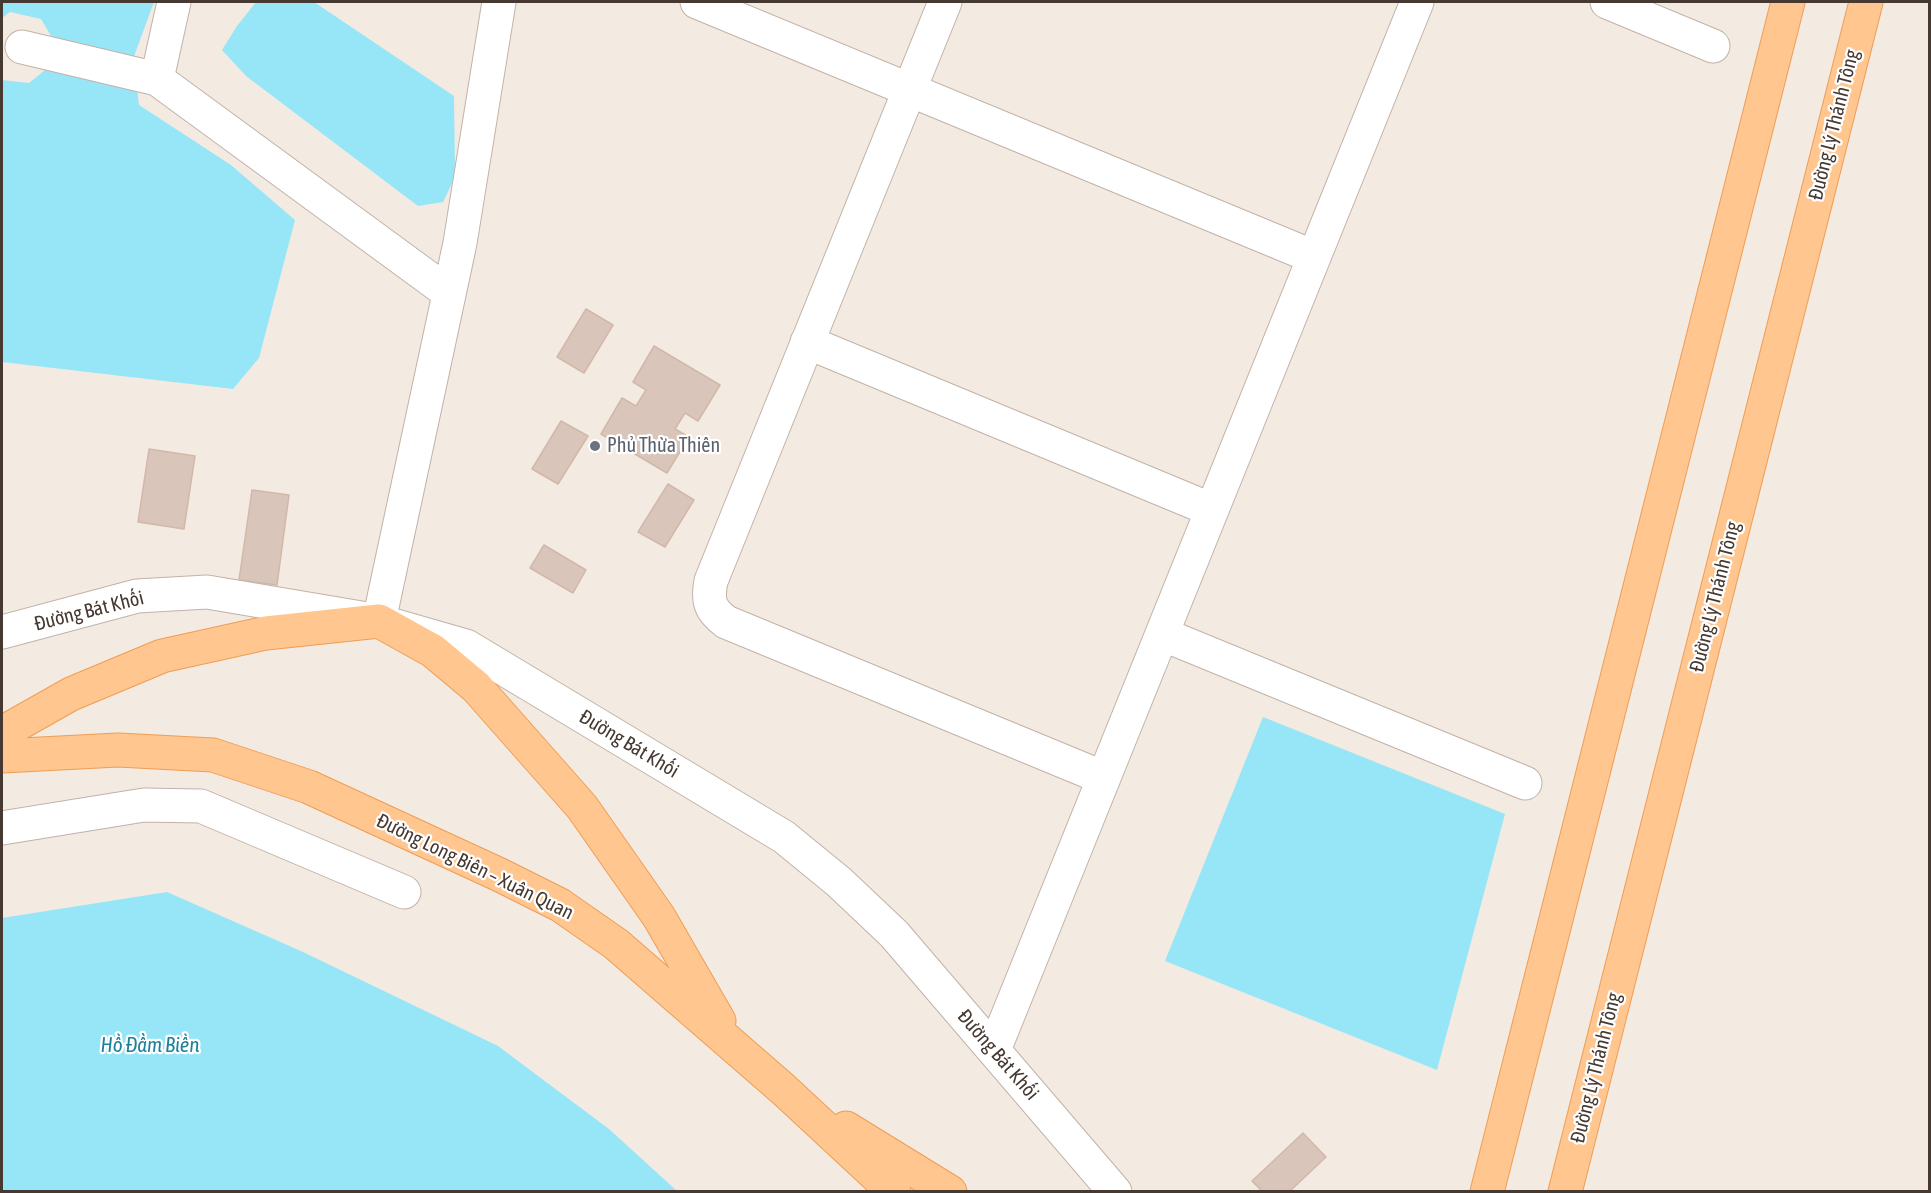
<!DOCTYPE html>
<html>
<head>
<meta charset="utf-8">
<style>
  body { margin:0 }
  #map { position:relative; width:1931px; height:1193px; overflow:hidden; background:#f3eae2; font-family:"Asap Condensed",sans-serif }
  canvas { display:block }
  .frame { position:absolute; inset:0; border:3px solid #453932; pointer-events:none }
</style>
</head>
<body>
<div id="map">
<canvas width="1931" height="1193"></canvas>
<div class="frame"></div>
</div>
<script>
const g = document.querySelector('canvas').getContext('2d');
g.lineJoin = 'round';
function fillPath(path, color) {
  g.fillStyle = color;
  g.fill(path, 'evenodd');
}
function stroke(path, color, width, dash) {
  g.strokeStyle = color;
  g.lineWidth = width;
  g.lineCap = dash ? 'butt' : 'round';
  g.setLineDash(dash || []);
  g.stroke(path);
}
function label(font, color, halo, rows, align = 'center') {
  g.font = font + ' "Asap Condensed",sans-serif';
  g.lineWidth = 4.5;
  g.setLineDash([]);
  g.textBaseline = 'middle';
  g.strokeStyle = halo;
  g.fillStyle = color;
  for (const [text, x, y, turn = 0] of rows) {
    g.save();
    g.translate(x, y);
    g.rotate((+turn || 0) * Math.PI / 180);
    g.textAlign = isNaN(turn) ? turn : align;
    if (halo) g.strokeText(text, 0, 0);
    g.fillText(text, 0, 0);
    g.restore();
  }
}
fillPath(new Path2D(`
  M2,2H154L133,59L139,105L231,165L295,220L259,358L233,389L2,362V80L29,83L45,70L66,75L73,47L54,41L41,19L10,12L2,18Z
  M256,2H314L454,96L455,177L443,202L418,206L246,76L222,50L237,26Z
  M1263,717L1505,814L1437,1070L1165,961Z
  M167,892L303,952L498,1046L609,1129L677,1191H2V918Z`), '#97e6f7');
const building = new Path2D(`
  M586,309L613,325L584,373L557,357Z
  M654,346L720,385L698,421L685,413L675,429L689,437L667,473L601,434L622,398L636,406L646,390L633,382Z
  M561,421L588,436L558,484L532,469Z
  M149,449L195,456L184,529L138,522Z
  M668,484L694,500L665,547L638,532Z
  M252,490L289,495L277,585L239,580Z
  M544,545L586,570L573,593L530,568Z
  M1303,1133L1326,1157L1289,1192H1263L1252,1181Z`);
fillPath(building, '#d9c5ba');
stroke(building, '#d1b8a9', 1.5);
const minor = new Path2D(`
  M174,2L157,79L449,293
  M697,2L1314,257
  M945,2L711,581C707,601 710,610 726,622L1104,778
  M1607,2L1713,46
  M22,47L157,79
  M807,342L1212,510
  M379,621L460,243L499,2
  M2,632L137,596L207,592L379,621L466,646L784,837L839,882L894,934L1115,1192
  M1162,634L1525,783
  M2,828L144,805L201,806L404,892
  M994,1050L1417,2`);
const major = new Path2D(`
  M2,733L71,694L162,656L266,633L379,621L433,651L476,687L582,807L659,917L719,1021
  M2,756L118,750L213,755L309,787L500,875L560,905L616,944L783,1089L894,1192
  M846,1128L950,1192
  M1487,1192L1788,2
  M1565,1192L1866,2`);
stroke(minor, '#c2b2a7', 35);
stroke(major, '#ef9d54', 35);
stroke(minor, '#fff', 33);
stroke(major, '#ffc68f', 33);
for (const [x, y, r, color] of [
  [595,446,6,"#6b7280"]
]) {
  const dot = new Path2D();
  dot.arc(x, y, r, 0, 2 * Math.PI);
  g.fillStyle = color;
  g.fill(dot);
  stroke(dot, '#fff', 2);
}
label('20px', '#453932', '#fff', [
  ["Đường Lý Thánh Tông",1834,125,-76],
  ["Đường Lý Thánh Tông",1715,597,-76],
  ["Đường Bát Khối",89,611,-14],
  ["Đường Bát Khối",629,744,31],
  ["Đường Long Biên – Xuân Quan",475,867,26],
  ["Đường Bát Khối",998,1055,49],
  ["Đường Lý Thánh Tông",1596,1068,-76]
]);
label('20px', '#5b616d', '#fff', [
  ["Phủ Thừa Thiên",607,446]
], 'left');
label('italic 21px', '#1e8199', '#fff', [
  ["Hồ Đầm Biền",150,1045]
]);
</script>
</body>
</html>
